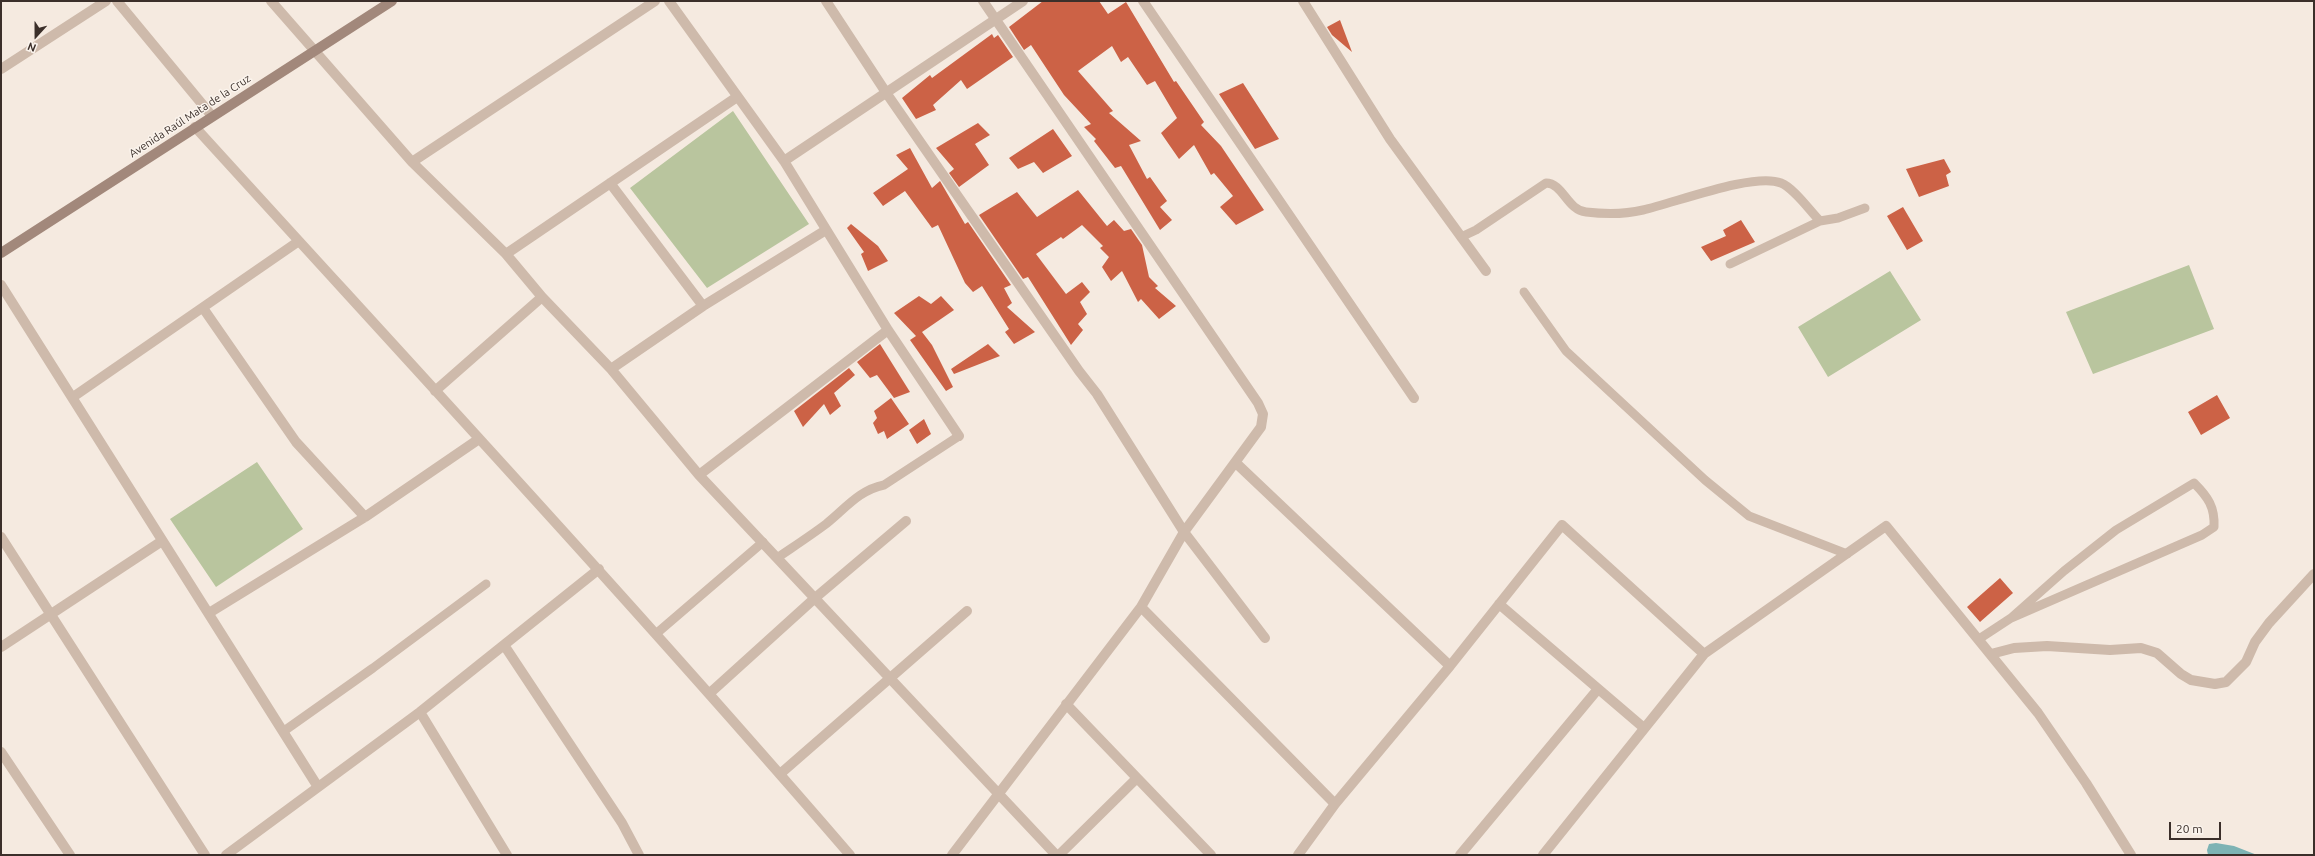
<!DOCTYPE html>
<html>
<head>
<meta charset="utf-8">
<style>
  body { margin:0 }
  #map { position:relative; width:2315px; height:856px; overflow:hidden; background:#f5eae0; font-family:Ubuntu,sans-serif }
  canvas { display:block }
  .frame { position:absolute; inset:0; border:2px solid #3b2f2a; pointer-events:none }
  .north { position:absolute; left:16px; top:16px; width:40px; height:40px; -webkit-text-stroke:3px #fbf4ed; paint-order:stroke; rotate:201deg; font-size:11px; font-weight:700; line-height:16px; text-align:center; color:#3b2f2a }
  .north::after { content:''; display:block; margin:auto; width:14px; height:18px; background:#3b2f2a; clip-path:polygon(50% 0,100% 100%,50% 72%,0 100%) }
  .scale { position:absolute; left:2169px; top:822px; width:52px; height:18px; box-sizing:border-box; border:2px solid #3b2f2a; border-top:0; padding-left:5px; font-size:12px; line-height:14px; white-space:nowrap; color:#3b2f2a; -webkit-text-stroke:3px #fbf4ed; paint-order:stroke }
</style>
</head>
<body>
<div id="map">
<canvas width="2315" height="856"></canvas>
<div class="frame"></div>
<div class="north">N</div>
<div class="scale">20 m</div>
</div>
<script>
const g = document.querySelector('canvas').getContext('2d');
g.lineJoin = 'round';
function fillPath(path, color) {
  g.fillStyle = color;
  g.fill(path, 'evenodd');
}
function stroke(path, color, width, dash) {
  g.strokeStyle = color;
  g.lineWidth = width;
  g.lineCap = dash ? 'butt' : 'round';
  g.setLineDash(dash || []);
  g.stroke(path);
}
function label(font, color, halo, rows, align = 'center') {
  g.font = font + ' Ubuntu,sans-serif';
  g.lineWidth = 3;
  g.setLineDash([]);
  g.textBaseline = 'middle';
  g.strokeStyle = halo;
  g.fillStyle = color;
  for (const [text, x, y, turn = 0] of rows) {
    g.save();
    g.translate(x, y);
    g.rotate((+turn || 0) * Math.PI / 180);
    g.textAlign = isNaN(turn) ? turn : align;
    if (halo) g.strokeText(text, 0, 0);
    g.fillText(text, 0, 0);
    g.restore();
  }
}
fillPath(new Path2D(`
  M733,111L809,224L707,288L630,188Z
  M2189,265L2214,329L2093,374L2066,312Z
  M1890,271L1921,320L1828,377L1798,327Z
  M257,462L303,529L216,587L170,519Z`), '#b9c59e');
fillPath(new Path2D(`
  M2216,843L2234,846L2257,855H2208L2207,850L2209,844Z`), '#7db3b4');
fillPath(new Path2D(`
  M1043,1H1099L1108,14L1126,2L1174,82L1176,81L1204,122L1201,125L1221,146L1264,210L1236,225L1220,207L1233,196L1214,173L1211,175L1194,145L1179,159L1161,133L1177,118L1155,81L1147,85L1128,57L1121,62L1112,46L1078,71L1113,111L1109,113L1141,141L1129,145L1147,179L1150,177L1167,201L1160,207L1172,220L1160,230L1121,166L1115,168L1094,141L1096,139L1084,127L1091,124L1064,95L1031,45L1024,50L1009,27Z
  M1340,20L1352,52L1332,35L1327,27Z
  M992,34L994,38L998,35L1013,57L967,89L961,80L933,105L936,110L916,119L902,98L930,75L932,78Z
  M1243,83L1279,139L1255,149L1219,94Z
  M978,123L990,135L975,144L989,165L959,187L949,173L954,169L936,148Z
  M1053,129L1072,156L1043,173L1034,162L1018,169L1009,158Z
  M910,148L932,188L940,181L965,224L968,222L1011,285L1004,288L1012,303L1007,307L1035,332L1014,344L1005,332L1009,329L982,286L973,292L965,283L938,225L932,228L905,191L883,206L873,193L908,169L896,155Z
  M1944,159L1951,172L1946,175L1949,186L1919,197L1906,169Z
  M1078,190L1107,226L1114,220L1124,231L1131,229L1142,245L1149,277L1158,286L1155,288L1176,306L1159,319L1141,299L1138,302L1122,271L1111,281L1102,267L1109,257L1100,248L1103,246L1082,225L1063,239L1061,237L1036,254L1066,294L1082,282L1090,292L1080,302L1087,314L1078,324L1083,330L1071,345L1028,277L1023,279L979,215L1017,192L1037,217Z
  M1903,207L1923,241L1907,250L1887,216Z
  M1741,220L1755,242L1711,261L1701,247L1726,236L1723,230Z
  M851,224L878,246L888,261L868,271L861,254L864,252L847,228Z
  M919,296L931,304L941,296L954,310L922,332L932,345L953,387L946,391L910,340L916,336L894,313Z
  M880,344L910,392L894,398L877,375L870,378L857,362Z
  M988,344L1000,356L954,374L951,369Z
  M849,368L855,375L834,393L841,406L830,415L824,404L803,427L794,411Z
  M2217,395L2230,418L2201,435L2188,412Z
  M891,398L909,424L887,439L884,431L878,434L873,423L877,418L874,411Z
  M924,419L931,434L917,444L909,430Z
  M2000,578L2013,593L1980,622L1967,607Z`), '#cc6246');
stroke(new Path2D(`
  M1461,237L1476,230L1546,183C1563,183 1567,210 1586,212C1603,214 1626,214 1643,210C1675,203 1754,172 1781,183C1794,188 1810,211 1820,221
  M1730,264L1820,221L1838,218L1865,208
  M1524,292L1566,351L1705,480L1749,516L1847,554
  M777,558C793,547 810,536 826,524C845,509 859,490 884,485L959,436
  M657,633L763,542
  M1979,639L2011,618L2202,535L2214,527C2215,507 2208,497 2194,483L2116,530L2064,571L2011,618
  M284,731L373,668L486,584`), '#cebaab', 9);
stroke(new Path2D(`
  M117,1L212,116
  M271,1L412,162L506,254L542,297L611,369L699,475L1056,855
  M669,1L784,161L888,330L959,436
  M826,1L887,94L1079,371L1097,394L1184,532L1265,638
  M1143,1L1414,398
  M1303,1L1390,139L1486,271
  M1,69L106,1
  M195,127C415,369 637,608 850,855
  M784,161L1023,1
  M412,162L655,1
  M610,183L703,306
  M506,254L737,97
  M1,285L318,787
  M203,308L296,442L365,517
  M611,369L703,306L826,230
  M435,391L542,297
  M73,397L299,241
  M1236,463L1450,666
  M699,475L888,330
  M1,537L205,855
  M1499,604L1644,728
  M1141,607L1335,804
  M209,613L365,517L479,439
  M504,645L622,823L639,855
  M1,647L162,541
  M1991,654L2014,648L2047,646L2110,650L2141,648L2157,653L2181,674L2191,680L2215,684L2226,682L2246,662L2255,642L2269,623L2314,574
  M710,693L815,598L906,521
  M1066,704L1211,855
  M420,712L507,855
  M1,752L70,855
  M780,774L967,611
  M226,855L420,712L599,569
  M952,855L1141,607L1184,532L1261,427L1263,414L1258,403L983,1
  M1059,855L1137,778
  M1298,855L1335,804L1450,666L1562,525L1704,654
  M1460,855L1598,689
  M1543,855L1704,654L1886,526L2038,713L2086,783L2131,855`), '#cebaab', 10);
stroke(new Path2D(`
  M1,253L392,1`), '#a2887b', 10);
label('11px', '#3b2f2a', '#fbf4ed', [
  ["Avenida Raúl Mata de la Cruz",190,116,-33]
]);
</script>
</body>
</html>
